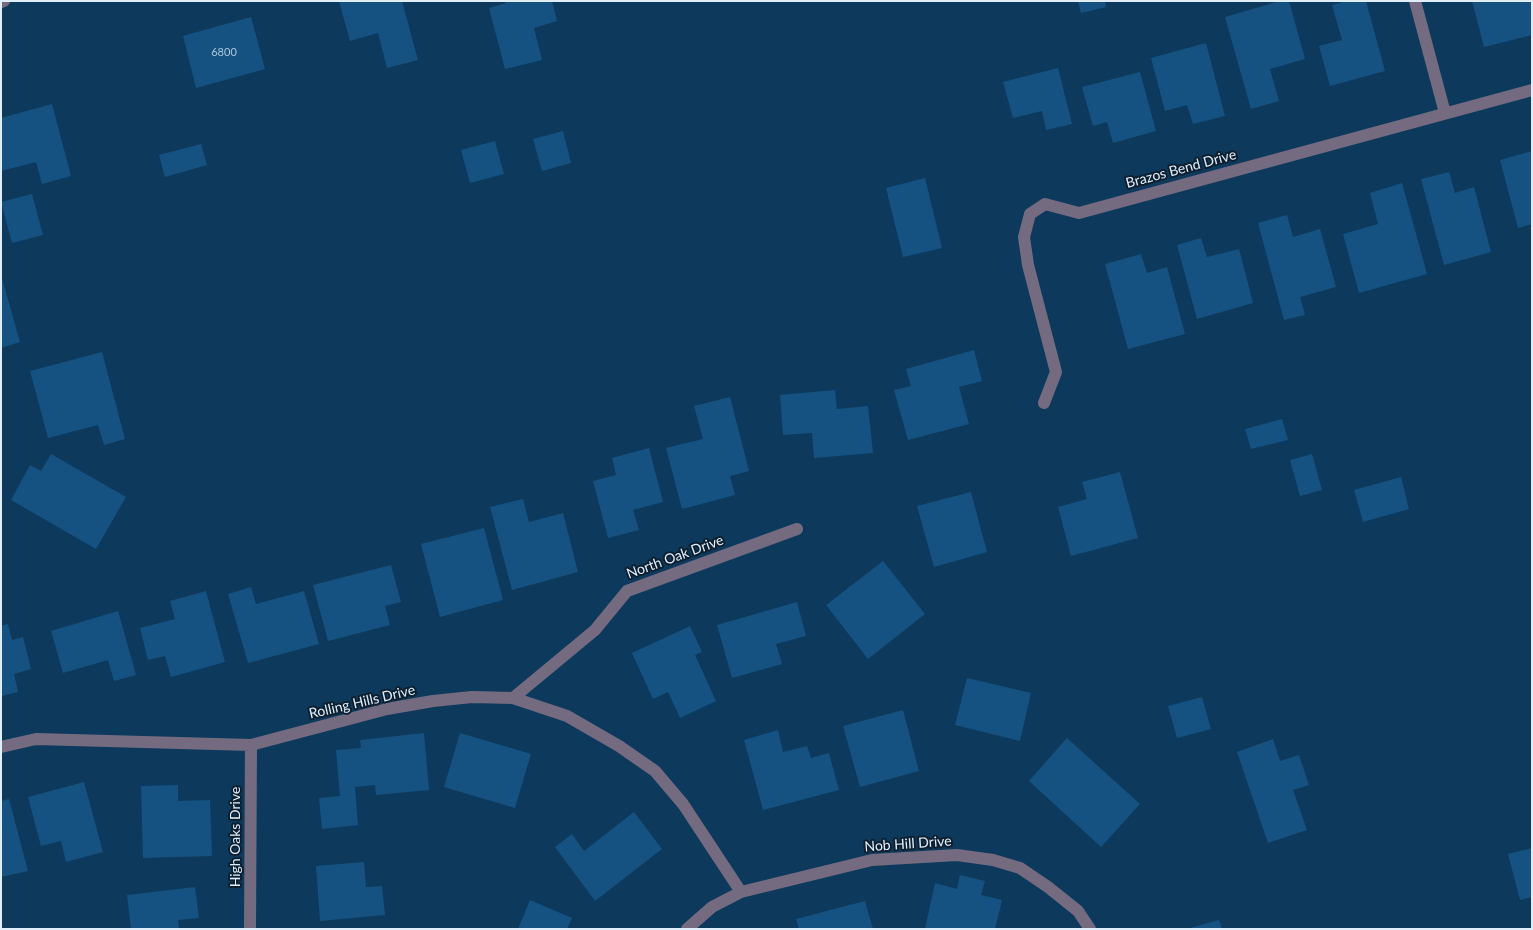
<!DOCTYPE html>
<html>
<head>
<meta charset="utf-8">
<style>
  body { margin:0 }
  #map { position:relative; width:1533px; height:930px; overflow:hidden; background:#0d3a5c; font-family:Lato,sans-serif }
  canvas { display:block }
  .frame { position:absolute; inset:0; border:2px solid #e0eefb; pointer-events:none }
</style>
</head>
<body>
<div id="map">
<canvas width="1533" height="930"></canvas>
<div class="frame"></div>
</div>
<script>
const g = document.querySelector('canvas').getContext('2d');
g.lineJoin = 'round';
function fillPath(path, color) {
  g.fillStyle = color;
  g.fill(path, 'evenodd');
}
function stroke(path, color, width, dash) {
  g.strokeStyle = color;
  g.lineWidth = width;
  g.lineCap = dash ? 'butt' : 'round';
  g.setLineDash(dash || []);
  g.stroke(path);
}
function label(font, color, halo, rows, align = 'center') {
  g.font = font + ' Lato,sans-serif';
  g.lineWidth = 4;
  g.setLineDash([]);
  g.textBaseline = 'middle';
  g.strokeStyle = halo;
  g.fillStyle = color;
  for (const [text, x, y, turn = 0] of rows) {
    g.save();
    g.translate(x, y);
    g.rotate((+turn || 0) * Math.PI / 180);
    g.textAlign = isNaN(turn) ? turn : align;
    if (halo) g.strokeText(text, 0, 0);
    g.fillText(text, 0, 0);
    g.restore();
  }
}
fillPath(new Path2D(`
  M339,1H402L418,60L387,68L378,33L350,41Z
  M505,1H552L557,21L534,28L542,60L505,69L489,8L506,3Z
  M1078,1H1105L1106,7L1081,13Z
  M1280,1H1289L1305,59L1270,69L1279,101L1251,109L1225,17Z
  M1347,1H1366L1385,71L1330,86L1319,46L1342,40L1332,5Z
  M1472,1H1532V35L1484,47Z
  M251,17L265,69L196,88L183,36Z
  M1206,43L1225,116L1193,124L1187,105L1165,111L1151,58Z
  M1058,68L1072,124L1046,130L1042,111L1013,118L1003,82Z
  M1140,72L1156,131L1113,143L1107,122L1093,126L1082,87Z
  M52,104L71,176L42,184L36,162L1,171V118Z
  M563,131L571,163L542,171L533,139Z
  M495,141L504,174L470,183L461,150Z
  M201,144L207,165L165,177L159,155Z
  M1532,151V224L1518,228L1500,160Z
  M1449,172L1455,193L1474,187L1491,252L1444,265L1421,179Z
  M925,178L942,248L903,257L886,188Z
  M1402,183L1427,274L1359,293L1343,234L1378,224L1370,193Z
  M32,194L43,235L12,243L1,202Z
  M1287,215L1293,237L1320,229L1336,287L1300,297L1305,315L1284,320L1258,223Z
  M1201,238L1207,257L1239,249L1253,303L1197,319L1177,245Z
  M1141,254L1147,273L1167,267L1185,334L1128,349L1105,264Z
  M1,275L20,342L1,348Z
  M974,350L982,381L959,387L969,424L908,440L894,390L911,386L906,369Z
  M102,352L125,439L104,445L98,425L48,438L30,371Z
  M835,390L837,409L868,406L873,453L814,458L812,433L783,435L780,395Z
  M730,397L749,471L730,476L735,495L682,509L666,448L703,439L694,406Z
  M1282,419L1288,440L1251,449L1245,429Z
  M649,448L663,502L633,510L639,530L608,538L593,481L616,475L612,458Z
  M51,454L126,497L96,549L11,500L30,465L41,471Z
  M1312,454L1322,490L1300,496L1290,460Z
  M1120,472L1138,538L1071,556L1058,507L1087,499L1082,482Z
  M1401,477L1409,509L1363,522L1354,490Z
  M971,492L987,552L934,567L917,506Z
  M523,499L529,522L563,513L578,572L512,590L490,507Z
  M484,528L503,600L440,617L421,544Z
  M883,561L925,614L868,659L826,605Z
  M391,565L401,602L385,606L390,625L328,641L313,585Z
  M251,587L256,604L304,591L319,644L248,663L228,594Z
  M206,591L225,662L171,677L165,656L148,660L140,628L175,619L170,601Z
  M797,602L806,636L776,644L782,664L732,678L717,625Z
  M118,611L136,675L114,681L108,660L63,673L51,631Z
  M8,624L12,640L23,637L31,669L14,674L18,692L1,696V626Z
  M690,626L702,652L695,655L716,701L680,718L668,692L653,699L632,653Z
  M967,678L1031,693L1020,741L955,725Z
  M1202,697L1211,729L1177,738L1168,706Z
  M903,710L919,771L860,787L843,726Z
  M778,730L783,752L807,746L811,758L829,753L839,790L763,810L744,740Z
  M424,733L429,790L376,795L375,785L355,787L358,825L322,829L319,798L340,796L336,750L361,748L360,740Z
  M460,733L531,754L515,808L444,787Z
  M1067,738L1140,804L1101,847L1029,781Z
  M1273,739L1280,761L1299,755L1309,785L1293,790L1307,830L1268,843L1237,752Z
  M84,782L103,852L66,862L61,841L41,846L28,797Z
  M178,785V801L210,800L212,856L143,858L141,786Z
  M9,799L28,871L1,877V801Z
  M634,812L662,849L595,901L555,847L572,834L584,851Z
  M1532,848V897L1520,900L1508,854Z
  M364,862L366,887L382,886L385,915L320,921L316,866Z
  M960,875L985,881L981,895L1002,900L995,929H925L935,883L957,889Z
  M195,887L199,918L178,920L179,929H131L127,895Z
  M530,900L572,918L567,929H518Z
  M865,901L873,929H799L796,919Z
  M1219,920L1222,929H1191L1190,928Z`), '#155281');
stroke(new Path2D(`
  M1415,1L1445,113
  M1,2L4,1
  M1044,403L1056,372L1028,265L1024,237L1030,214L1045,204L1079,213L1532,90
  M513,698L595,630L627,591L797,529
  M1,747L36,739L251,745L387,709L433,701L472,697L513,698L567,716L619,746L655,771L683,804L741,892
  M250,929L251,745
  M687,929L712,907L741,892L872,860L957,855L993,860L1020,868L1048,887L1078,911L1090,929`), '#756b80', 12);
label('11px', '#adc7dc', null, [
  ["6800",224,52]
]);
label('14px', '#e0eefb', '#0e2030', [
  ["Brazos Bend Drive",1181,169,-15],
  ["North Oak Drive",675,557,-20],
  ["Rolling Hills Drive",362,702,-13],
  ["High Oaks Drive",235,837,-90],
  ["Nob Hill Drive",908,844,-4]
]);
</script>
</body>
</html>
